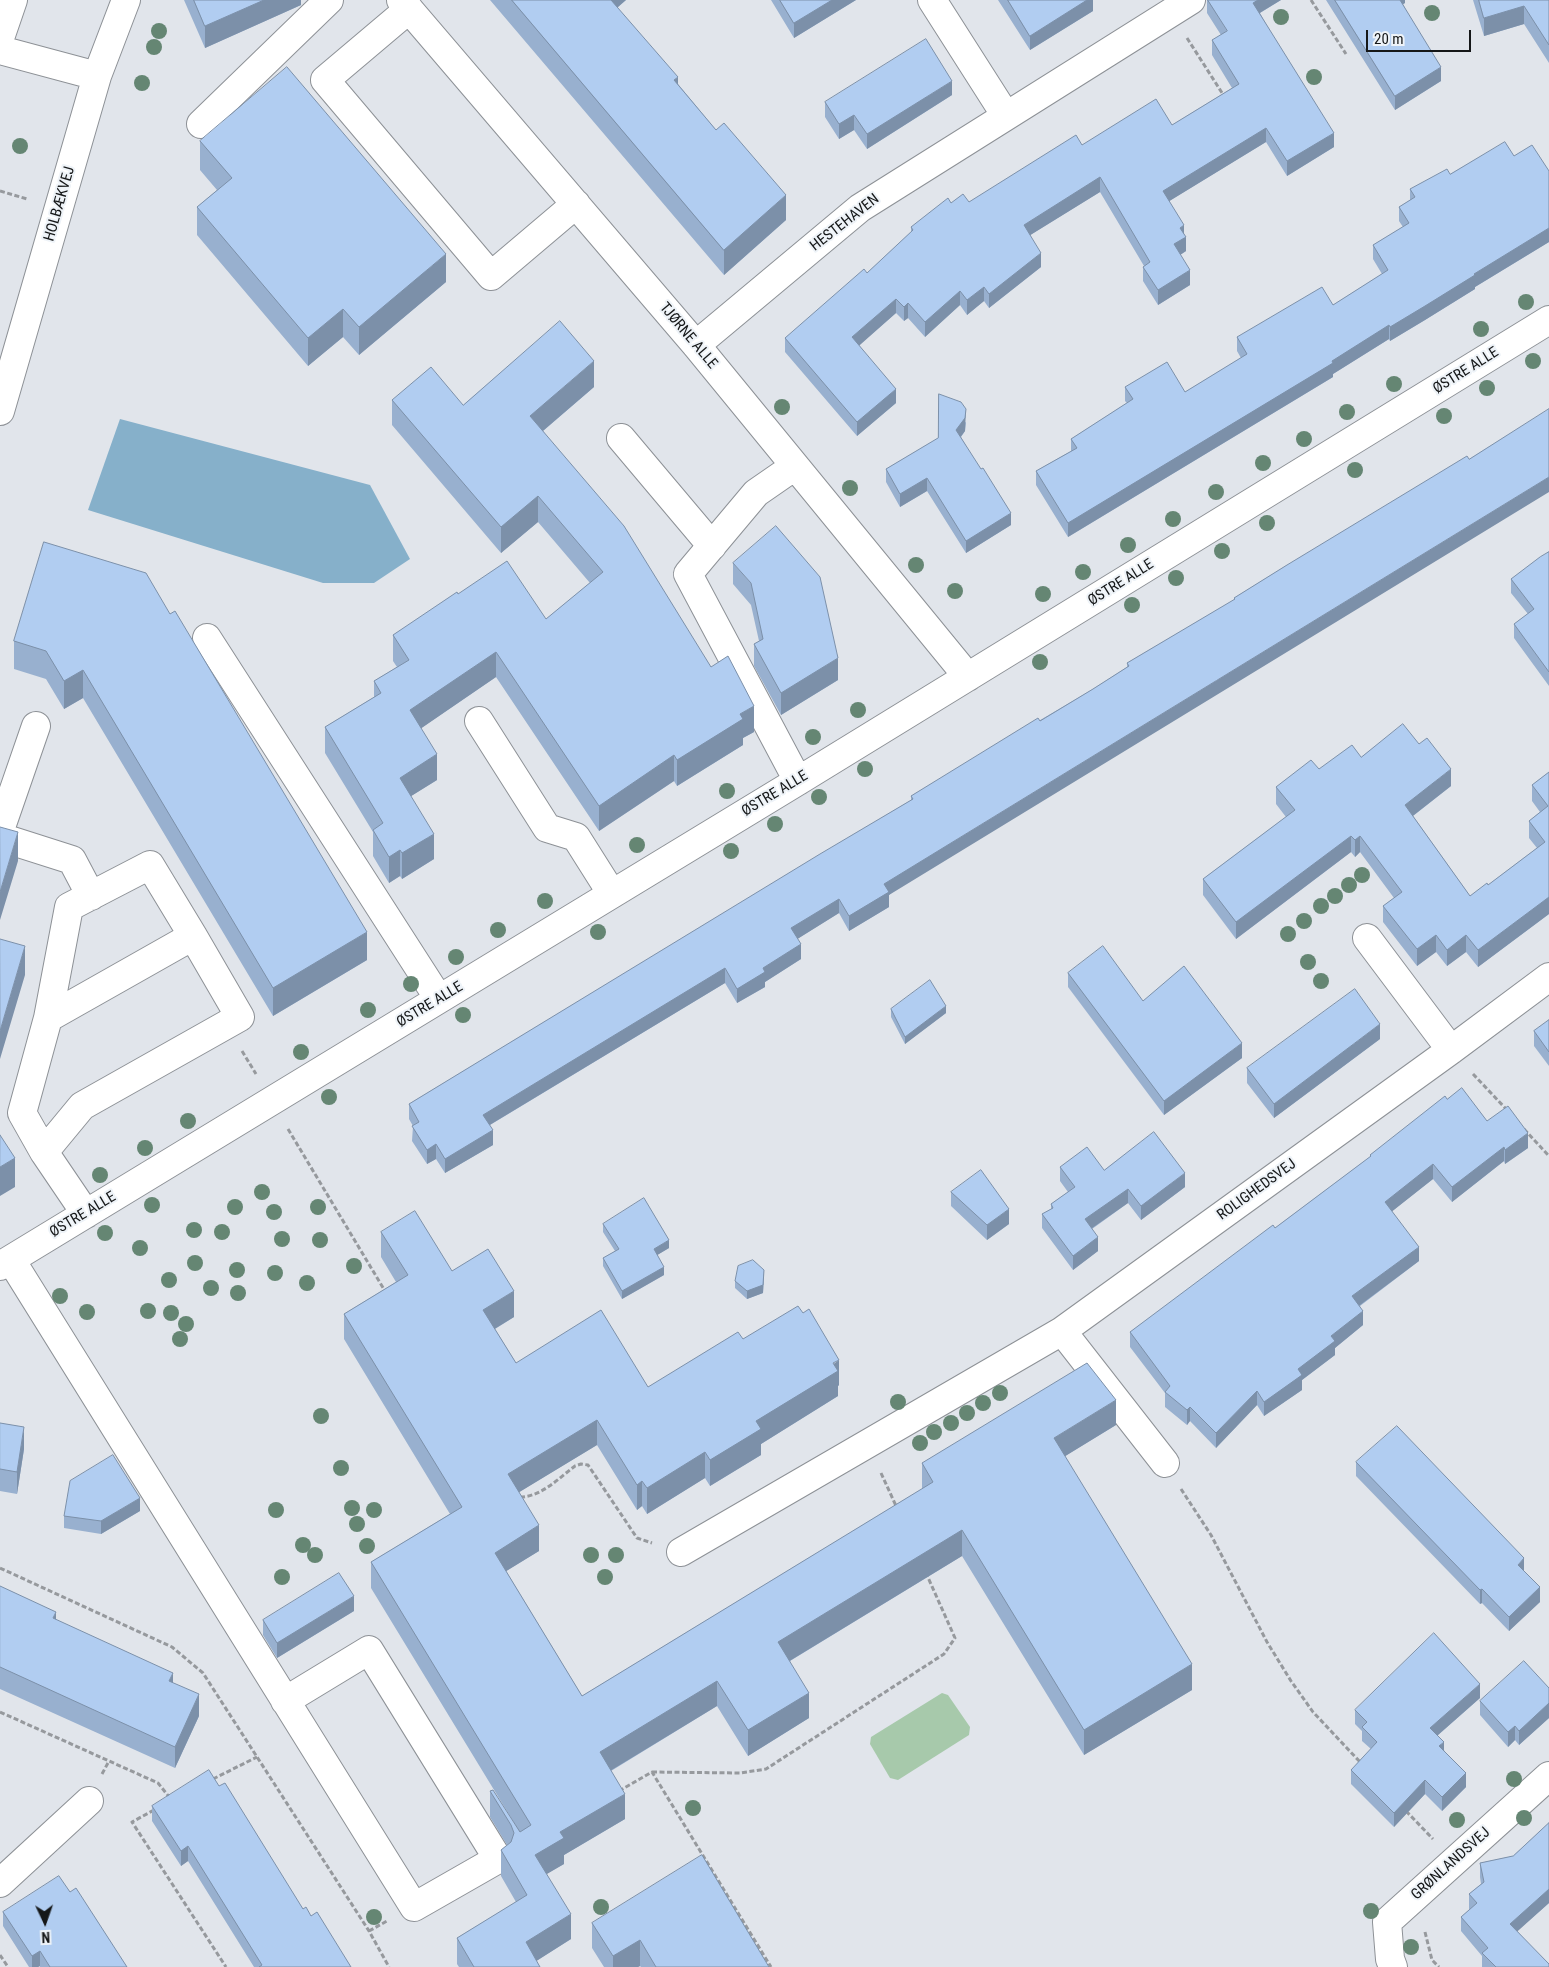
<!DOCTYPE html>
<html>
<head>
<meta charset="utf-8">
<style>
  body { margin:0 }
  #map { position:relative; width:1549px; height:1967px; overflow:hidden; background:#e1e5eb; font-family:"Roboto Condensed",sans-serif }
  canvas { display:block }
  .north { position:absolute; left:20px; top:1897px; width:50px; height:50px; -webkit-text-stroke:4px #eef3f8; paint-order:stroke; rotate:177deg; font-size:14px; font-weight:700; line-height:20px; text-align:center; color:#151718 }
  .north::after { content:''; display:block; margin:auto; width:18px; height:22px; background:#151718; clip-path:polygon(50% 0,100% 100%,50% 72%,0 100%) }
  .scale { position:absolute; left:1366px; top:30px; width:105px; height:22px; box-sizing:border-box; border:2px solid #151718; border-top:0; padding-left:6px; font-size:15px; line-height:18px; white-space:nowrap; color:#151718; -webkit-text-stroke:4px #eef3f8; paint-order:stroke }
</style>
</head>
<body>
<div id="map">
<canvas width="1549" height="1967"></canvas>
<div class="north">N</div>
<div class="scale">20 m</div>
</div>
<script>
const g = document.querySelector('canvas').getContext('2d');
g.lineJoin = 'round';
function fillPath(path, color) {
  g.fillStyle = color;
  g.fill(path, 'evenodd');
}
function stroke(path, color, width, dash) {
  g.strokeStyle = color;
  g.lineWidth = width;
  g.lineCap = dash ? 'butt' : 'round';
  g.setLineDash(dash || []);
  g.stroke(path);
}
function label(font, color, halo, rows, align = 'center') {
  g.font = font + ' "Roboto Condensed",sans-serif';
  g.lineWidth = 4;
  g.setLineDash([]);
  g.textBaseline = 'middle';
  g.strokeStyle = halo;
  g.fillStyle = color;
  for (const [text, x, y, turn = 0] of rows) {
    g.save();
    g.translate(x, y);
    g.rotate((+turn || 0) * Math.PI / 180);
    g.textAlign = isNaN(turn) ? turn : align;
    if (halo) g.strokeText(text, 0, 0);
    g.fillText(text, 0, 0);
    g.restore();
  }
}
fillPath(new Path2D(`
  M942,1693L948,1695L970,1727L969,1735L898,1780L890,1778L870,1744L871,1737Z`), '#a7c9ab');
fillPath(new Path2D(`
  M120,419L370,485L410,559L374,583H323L88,510Z`), '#86b0ca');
const minor = new Path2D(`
  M401,0L696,345L968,677
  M932,0L1006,116
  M409,9L325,80L491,276L576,204
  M0,38L13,0
  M0,50L97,76
  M201,124L329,0
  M696,345L860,208L1191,0
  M0,411L97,76L126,0
  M621,438L712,546
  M795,466L756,493L688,574L798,781
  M207,638L439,999
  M479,721L547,828L576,837L612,894
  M0,830L36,726
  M0,837L72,860L91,896
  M1367,938L1451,1050
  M48,1018L69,907L150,865L193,936L240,1017L82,1106L44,1152L86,1214
  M44,1152L22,1113L48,1018L193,936
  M11,1260L414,1907L498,1859L369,1650L285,1701
  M0,1266L798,781L1549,320
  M1062,1331L1451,1050L1549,977
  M681,1552L1062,1331L1165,1463
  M0,1883L89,1801
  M1393,1967L1390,1959L1387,1922L1549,1776`);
stroke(minor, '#8d9196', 30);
stroke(new Path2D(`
  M1311,0L1346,54
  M1187,38L1224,96
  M0,191L27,199
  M242,1051L256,1074
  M1473,1074L1508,1111
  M288,1129L385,1291
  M1524,1129L1549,1156
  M881,1473L897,1508
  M1181,1489L1211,1535L1267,1642L1291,1681L1313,1712L1361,1763
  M520,1497C541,1497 559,1478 575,1466L581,1464L588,1465L637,1538L652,1543
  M0,1568L172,1647L203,1673L369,1931L389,1967
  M0,1712L158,1783L170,1798
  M652,1772L740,1773L766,1769L944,1654L955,1638L926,1573
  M102,1774L109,1761
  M213,1779L257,1757
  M619,1791L652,1772L771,1967
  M154,1810L132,1822L226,1967
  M1406,1811L1433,1839
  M369,1931L387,1921
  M1425,1932L1432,1960L1439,1967
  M0,1955L8,1967`), '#96999d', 3, [5, 2.5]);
stroke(minor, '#fff', 28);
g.fillStyle = '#658673';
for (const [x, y] of [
  [1432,13],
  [1281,17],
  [159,31],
  [154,47],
  [1314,77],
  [142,83],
  [20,146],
  [1526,302],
  [1481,329],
  [1533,361],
  [1394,384],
  [1487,388],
  [782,407],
  [1347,412],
  [1444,416],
  [1304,439],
  [1263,463],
  [1355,470],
  [850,488],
  [1216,492],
  [1173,519],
  [1267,523],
  [1128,545],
  [1222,551],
  [916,565],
  [1083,572],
  [1176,578],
  [955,591],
  [1043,594],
  [1132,605],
  [1040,662],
  [858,710],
  [813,737],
  [865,769],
  [727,791],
  [819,797],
  [775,824],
  [637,845],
  [731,851],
  [1362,875],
  [1349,885],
  [1335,896],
  [545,901],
  [1321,906],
  [1304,921],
  [498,930],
  [598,932],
  [1288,934],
  [456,957],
  [1308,962],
  [1321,981],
  [411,984],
  [368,1010],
  [463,1015],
  [301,1052],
  [329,1097],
  [188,1121],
  [145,1148],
  [100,1175],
  [262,1192],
  [152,1205],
  [235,1207],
  [318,1207],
  [274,1212],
  [194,1230],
  [222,1232],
  [105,1233],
  [282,1239],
  [320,1240],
  [140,1248],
  [195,1263],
  [354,1266],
  [237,1270],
  [275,1273],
  [169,1280],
  [307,1283],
  [211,1288],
  [238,1293],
  [60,1296],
  [148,1311],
  [87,1312],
  [171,1313],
  [186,1324],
  [180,1339],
  [1000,1393],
  [898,1402],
  [983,1403],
  [967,1413],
  [321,1416],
  [951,1423],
  [934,1432],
  [920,1443],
  [341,1468],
  [352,1508],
  [276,1510],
  [374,1510],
  [357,1524],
  [303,1545],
  [367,1546],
  [315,1555],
  [591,1555],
  [616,1555],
  [282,1577],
  [605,1577],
  [1514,1779],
  [693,1808],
  [1524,1818],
  [1457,1820],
  [601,1907],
  [1371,1911],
  [374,1917],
  [1411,1947]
]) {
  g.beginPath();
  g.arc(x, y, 8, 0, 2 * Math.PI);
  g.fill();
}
fillPath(new Path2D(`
  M184,0H301V5L205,48Z
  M490,0H626L617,8L678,84L716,130L786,220L724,275Z
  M771,0H856L794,38Z
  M998,0H1093V11L1030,50Z
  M1207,0H1281L1260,13L1334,147L1287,176L1266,142L1169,201L1184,235L1186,251L1180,255L1190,285L1158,305L1143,281V267L1144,266L1100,192L1030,235L1041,267L989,308L984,301L967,315L960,305L925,337L908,318L904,321L896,313L859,345L896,403L857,436L785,352V338L867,273L911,232V227L951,203L969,202L1082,145L1172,125L1232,88L1212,55V40L1221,35L1207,13Z
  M1326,0H1405V3L1403,4L1441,81L1395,110Z
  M1473,0H1549V63L1524,24L1484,36Z
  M952,95L867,149L854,130L839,139L825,117V102Z
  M200,141L446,282L359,355L343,337L308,366L197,235V207L217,190L200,170Z
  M1514,156L1549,171V242L1475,287V289L1425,320L1390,341L1389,339L1333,374V377L1068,537L1036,485V471L1071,451V439L1127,403L1125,401V387L1185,392L1241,358L1237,351V337L1333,305L1382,274L1373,259V245L1403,227L1399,221V207L1410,200V189L1450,174Z
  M594,387L543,431L711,667L754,732L743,738V745L677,786L674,781L599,831L496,677L421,728L437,780L411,796L434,859L402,879L400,876L389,883L373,856V832L325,753V727L374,697V681L397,667L393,661V635L458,594L546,619L590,583L538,522L501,553L392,425V400L463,405Z
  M966,422L965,431L961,437L1011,525L966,553L927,491L900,507L886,482V469Z
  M44,542L367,960L273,1016L83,698L64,709L46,679L14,669V641Z
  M1549,552V686L1514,638V624L1528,614L1511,593V579Z
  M733,563L838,680L781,715L754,666V644L759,641L751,605L733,584Z
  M1287,565L889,895V907L849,931L839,913L797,939L801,959L765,982V987L737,1003L725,983L490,1125L493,1145L445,1173L436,1159L427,1164L412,1141L413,1126L409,1119V1104L911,800V796L1093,689L1127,667V663L1234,600V598Z
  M1361,757L1451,786L1413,816L1470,896L1488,885L1537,848L1529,838V821L1540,812L1532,801V785L1549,772V914L1478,967L1466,952L1447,966L1436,952L1417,966L1383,922V906L1394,898L1360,852L1355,857L1351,852L1236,939L1203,895V879L1286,817L1276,804V787L1319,769Z
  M1068,973L1143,1001L1242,1058L1164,1115L1068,987Z
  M891,1009L946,1013L905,1044L891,1017Z
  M1549,1020V1066L1534,1046V1031Z
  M1380,1039L1274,1118L1247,1083V1068Z
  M1447,1099L1487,1121L1528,1148L1505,1164L1504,1161L1452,1202L1433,1179L1392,1211L1419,1261L1360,1306L1363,1325L1335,1348V1355L1302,1380V1390L1264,1416L1257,1405L1216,1448L1190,1421L1187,1425L1165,1407V1393L1130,1347V1332L1275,1228L1370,1157V1155Z
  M1060,1167L1104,1170L1185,1187L1141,1220L1128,1203L1092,1229L1098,1251L1073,1270L1042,1228V1214L1051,1209V1204L1068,1192L1060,1181Z
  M951,1192L1009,1224L987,1240L951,1206Z
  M603,1224L669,1248L657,1255L664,1275L622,1299L603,1266V1258L615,1251L603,1232Z
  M381,1232L452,1271L514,1317L495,1329L516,1363L648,1387L743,1339L839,1385L838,1386V1396L761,1444V1455L710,1486L705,1478L647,1514L642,1506L637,1510L597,1445L519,1492L539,1551L506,1571L582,1696L922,1489V1463L1116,1425L1065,1456L1192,1690L1084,1755L962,1556L790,1661L809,1718L748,1756L717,1706L611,1771L625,1819L564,1855V1864L546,1874L571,1939L536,1961L540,1967H459L457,1964V1938L516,1902L501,1876V1850L507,1845L490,1817V1791L516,1826L371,1588V1562L450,1514L344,1339V1314L396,1282L381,1257Z
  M764,1278L763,1293L747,1299L735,1288V1281Z
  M0,1423L24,1449L17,1494L0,1491Z
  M1356,1462L1524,1571L1540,1602L1509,1631L1482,1603L1480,1604L1356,1476Z
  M140,1511L101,1534L64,1528V1516Z
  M0,1586L56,1620L173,1683L199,1716L175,1768L0,1689Z
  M354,1611L277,1658L263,1635V1620Z
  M1549,1688V1718L1519,1745L1515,1740L1508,1747L1480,1715V1701Z
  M1480,1698L1437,1736L1444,1750L1466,1787L1442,1811L1425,1794L1394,1827L1351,1784V1770L1371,1749L1362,1741V1731L1355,1724V1710Z
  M219,1786L303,1909L311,1916L351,1967H254L188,1861L181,1866L152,1821V1806Z
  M1549,1823V1903L1517,1931L1549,1967H1482V1956L1461,1931V1917L1470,1909H1469V1894L1481,1884L1480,1877V1863L1513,1856Z
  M70,1892L127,1967H40V1966L38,1967H29L3,1926V1912Z
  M592,1923L769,1967H641L640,1966L638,1967H604L592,1948Z`), '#98b0cf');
fillPath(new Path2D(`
  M264,0H301V5L205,48V26Z
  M605,0H626L605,18Z
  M832,0H856L794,38V23Z
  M1087,0H1093V11L1030,50V36Z
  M1258,0H1281L1253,17V3Z
  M1396,0H1405V3L1396,8Z
  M1524,6V24L1484,36V18Z
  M1441,67V81L1395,110V96Z
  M678,77V102L674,80Z
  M952,81V95L867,149V134Z
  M854,115V130L839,139V124Z
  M1266,128V142L1163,205V191Z
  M1334,133V147L1287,176V161Z
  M1100,177V192L1024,239V225Z
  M786,195V220L724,275V250Z
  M1184,225V238L1186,237V251L1174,259V244L1180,228Z
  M1549,228V242L1475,287V289L1425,320L1390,341V327L1474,274Z
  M1041,253V267L989,308V294Z
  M446,254V282L359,355V327Z
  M1190,270V285L1158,305V290Z
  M984,287V301L967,315V300Z
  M960,291V305L925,337V322Z
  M896,299V313L852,352V337Z
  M908,303V318L904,321V307Z
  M343,309V337L308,366V338Z
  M1389,325V339L1333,374V377L1068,537V523Z
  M594,361V387L530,442V416Z
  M896,389V403L857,436V422Z
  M966,409L965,431L956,443V430Z
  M1549,477V492L889,895V907L849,931V916L884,884Z
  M927,478V491L900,507V494Z
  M538,496V522L501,553V527Z
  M1011,513V525L966,553V541Z
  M496,652V677L410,736V710Z
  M838,658V680L781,715V693Z
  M83,670V698L64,709V681Z
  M754,706V732L743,738V745L677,786V760L740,714Z
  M437,754V780L400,803V778Z
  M674,755V781L599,831V806Z
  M1451,769V786L1405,822V805Z
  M18,832V861L0,920V892Z
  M434,834V859L402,879V853Z
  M1351,836V852L1236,939V922Z
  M1360,836V852L1355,857V840Z
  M400,850V876L389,883V857Z
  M1549,897V914L1478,967V950Z
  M839,899V913L791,943V928Z
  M367,932V960L273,1016V988Z
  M1436,935V952L1417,966V949Z
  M1466,935V952L1447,966V950Z
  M801,944V959L765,982V987L737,1003V989L763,968Z
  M25,946V975L0,1059V1031Z
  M725,968V983L483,1129V1115Z
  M946,1006V1013L905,1044V1037Z
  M1380,1024V1039L1274,1118V1104Z
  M1242,1043V1058L1164,1115V1101Z
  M493,1130V1145L445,1173V1159Z
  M1528,1133V1148L1505,1164V1150Z
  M436,1144V1159L427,1164V1150Z
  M1504,1147V1161L1452,1202V1187Z
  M15,1158V1187L0,1196V1167Z
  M1433,1164V1179L1385,1217V1202Z
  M1185,1173V1187L1141,1220V1206Z
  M1128,1189V1203L1085,1233V1219Z
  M1009,1209V1224L987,1240V1225Z
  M1098,1237V1251L1073,1270V1256Z
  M669,1240V1248L654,1257V1249Z
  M1419,1247V1261L1352,1311V1296Z
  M664,1267V1275L622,1299V1291Z
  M764,1270L763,1293L747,1299V1291Z
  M514,1291V1317L483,1336V1310Z
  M1363,1311V1325L1335,1348V1355L1302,1380V1390L1264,1416V1402L1331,1336Z
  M839,1360V1385L838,1386V1396L761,1444V1455L710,1486V1460L756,1421Z
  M1257,1391V1405L1216,1448V1433Z
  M1116,1400V1425L1054,1463V1438Z
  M1190,1407V1421L1187,1425V1410Z
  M597,1420V1445L508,1499V1474Z
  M24,1427V1449L17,1494V1472Z
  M705,1452V1478L647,1514V1488Z
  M642,1481V1506L637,1510V1485Z
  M140,1498V1511L101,1534V1521Z
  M539,1525V1551L495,1578V1553Z
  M962,1530V1556L778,1668V1642Z
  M1524,1558V1573L1518,1565Z
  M1540,1587V1602L1509,1631V1617Z
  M1482,1589V1603L1480,1604V1590Z
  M354,1596V1611L277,1658V1643Z
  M56,1612V1633L53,1618Z
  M1192,1664V1690L1084,1755V1730Z
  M173,1673V1695L169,1681Z
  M717,1681V1706L600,1777V1752Z
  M1480,1684V1698L1430,1742V1728Z
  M809,1693V1718L748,1756V1730Z
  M199,1694V1716L175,1768V1747Z
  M1549,1703V1718L1519,1745V1731Z
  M1515,1726V1740L1508,1747V1732Z
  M1444,1742V1756L1439,1746Z
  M1466,1773V1787L1442,1811V1797Z
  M1425,1780V1794L1394,1827V1813Z
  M625,1794V1819L564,1855V1864L535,1881V1855L560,1832Z
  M188,1846V1861L181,1866V1851Z
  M1549,1889V1903L1510,1938V1924Z
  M571,1914V1939L527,1967L526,1942Z
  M640,1940V1966L638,1967H613V1956Z
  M40,1951V1966L38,1967H32V1956Z`), '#7c90a9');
const building = new Path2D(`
  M194,0H264L205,26Z
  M512,0H611L678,77L674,80L716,130L724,123L786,195L724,250Z
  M780,0H832L794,23Z
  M1008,0H1087L1030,36Z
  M1208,0H1258L1253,3L1334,133L1287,161L1266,128L1163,191L1184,225L1180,228L1186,237L1174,244L1190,270L1158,290L1143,267L1150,262L1100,177L1024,225L1041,253L989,294L984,287L967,300L960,291L925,322L908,303L904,307L896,299L852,337L896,389L857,422L785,338L864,269L867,273L913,230L911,227L948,198L951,203L963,194L969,202L1076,135L1082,145L1156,99L1172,125L1239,84L1212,40L1227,31Z
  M1335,0H1400L1441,67L1395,96Z
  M1479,0H1549V45L1524,6L1484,18Z
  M926,39L952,81L867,134L854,115L839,124L825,102Z
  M287,67L446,254L359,327L343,309L308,338L197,207L232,178L200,141Z
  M1505,142L1514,156L1532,145L1549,171V228L1474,274L1475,275L1425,306L1390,327L1389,325L1332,361L1333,363L1068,523L1036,471L1077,448L1071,439L1133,399L1125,387L1167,362L1185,392L1247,354L1237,337L1322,287L1333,305L1388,270L1373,245L1409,223L1399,207L1415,197L1410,189L1447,169L1450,174Z
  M560,321L594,361L530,416L624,526L711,667L728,656L754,706L740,714L743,719L677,760L674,755L599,806L496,652L410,710L437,754L400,778L434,834L402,853L400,850L389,857L373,830L383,823L325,727L381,693L374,681L409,660L393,635L457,592L458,594L507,561L546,619L603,572L538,496L501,527L392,400L431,367L463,405Z
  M939,394L961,402L966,409L965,418L956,430L981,469L983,468L1011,513L966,541L927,478L900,494L886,469L938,438Z
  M1549,409V477L884,884L889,892L849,916L839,899L791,928L801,944L763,968L765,972L737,989L725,968L483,1115L493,1130L445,1159L436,1144L427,1150L412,1126L419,1122L409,1104L820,854L913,799L911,796L1038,718L1040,721L1093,689L1129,666L1127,663L1235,599L1234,598L1287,565L1467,456L1469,459Z
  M776,526L820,577L838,658L781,693L754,644L763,639L751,583L733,563Z
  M44,542L146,573L170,614L175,611L367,932L273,988L83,670L64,681L46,651L14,641Z
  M1549,552V672L1514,624L1534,609L1511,579L1540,557Z
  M1403,724L1419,744L1427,738L1451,769L1405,805L1470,896L1487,883L1488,885L1545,842L1529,821L1548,806L1532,785L1549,772V897L1478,950L1466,935L1447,950L1436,935L1417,949L1383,906L1402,892L1360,836L1355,840L1351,836L1236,922L1203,879L1295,810L1276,787L1311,760L1319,769L1352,745L1361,757Z
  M0,827L18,832L0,892Z
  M0,939L25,946L0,1031Z
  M1103,946L1143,1001L1184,966L1242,1043L1164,1101L1068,973Z
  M930,980L946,1006L905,1037L891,1009Z
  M1355,989L1380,1024L1274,1104L1247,1068Z
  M1549,1020V1052L1534,1031Z
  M1462,1088L1487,1121L1508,1106L1528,1133L1505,1150L1504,1147L1452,1187L1433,1164L1385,1202L1419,1247L1352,1296L1363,1311L1331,1336L1335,1341L1298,1369L1302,1375L1264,1402L1257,1391L1216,1433L1190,1407L1187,1410L1165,1392L1170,1386L1130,1332L1273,1225L1275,1228L1371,1156L1370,1155L1445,1096L1447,1099Z
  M1154,1132L1185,1173L1141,1206L1128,1189L1085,1219L1098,1237L1073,1256L1042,1214L1053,1208L1051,1204L1075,1187L1060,1167L1087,1147L1104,1170Z
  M0,1135L15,1158L0,1167Z
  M981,1170L1009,1209L987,1225L951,1192Z
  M644,1198L669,1240L654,1249L664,1267L622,1291L603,1258L619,1249L603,1224Z
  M415,1211L452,1271L488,1249L514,1291L483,1310L516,1363L601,1310L648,1387L738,1332L743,1339L798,1306L803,1313L809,1309L839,1360L833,1363L838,1371L756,1421L761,1429L710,1460L705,1452L647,1488L642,1481L637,1485L597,1420L508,1474L539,1525L495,1553L582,1696L933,1482L922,1463L1087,1363L1116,1400L1054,1438L1192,1664L1084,1730L962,1530L778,1642L809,1693L748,1730L717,1681L600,1752L625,1794L560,1832L564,1838L535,1855L571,1914L526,1942L540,1967H474L457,1938L527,1895L501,1850L511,1842L514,1833L511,1825L490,1791L493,1790L520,1832L531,1825L371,1562L462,1507L344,1314L408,1275L381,1232Z
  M753,1260L764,1270L763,1285L747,1291L735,1281L738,1266Z
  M0,1423L24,1427L17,1472L0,1469Z
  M1397,1426L1524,1558L1518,1565L1540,1587L1509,1617L1482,1589L1480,1590L1356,1462Z
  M113,1455L140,1498L101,1521L64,1516L70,1481Z
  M339,1573L354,1596L277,1643L263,1620Z
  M0,1586L56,1612L53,1618L173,1673L169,1681L199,1694L175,1747L0,1667Z
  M1434,1633L1480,1684L1430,1728L1444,1742L1439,1746L1466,1773L1442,1797L1425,1780L1394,1813L1351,1770L1377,1742L1362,1727L1367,1722L1355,1710Z
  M1524,1661L1549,1688V1703L1519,1731L1515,1726L1508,1732L1480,1701Z
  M209,1770L219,1786L225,1783L303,1909L306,1907L311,1916L317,1912L351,1967H259L262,1965L188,1846L181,1851L152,1806Z
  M1549,1823V1889L1510,1924L1549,1964V1967H1496L1482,1953L1488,1948L1461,1917L1477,1903L1469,1894L1484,1882L1480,1863L1513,1856Z
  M702,1855L769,1967H656L640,1940L613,1956L592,1923Z
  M59,1876L70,1892L76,1888L127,1967H50L40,1951L32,1956L3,1912Z`);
fillPath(building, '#b1cdf1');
stroke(building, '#7c90a9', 1);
label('15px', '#151718', '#eef3f8', [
  ["HOLBÆKVEJ",60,204,-74],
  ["HESTEHAVEN",845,223,-38],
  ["TJØRNE ALLE",688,336,50],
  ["ØSTRE ALLE",1466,371,-32],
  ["ØSTRE ALLE",1121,583,-32],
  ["ØSTRE ALLE",775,794,-31],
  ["ØSTRE ALLE",430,1005,-31],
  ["ROLIGHEDSVEJ",1257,1190,-36],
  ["ØSTRE ALLE",83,1215,-31],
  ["GRØNLANDSVEJ",1451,1864,-42]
]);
</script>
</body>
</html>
